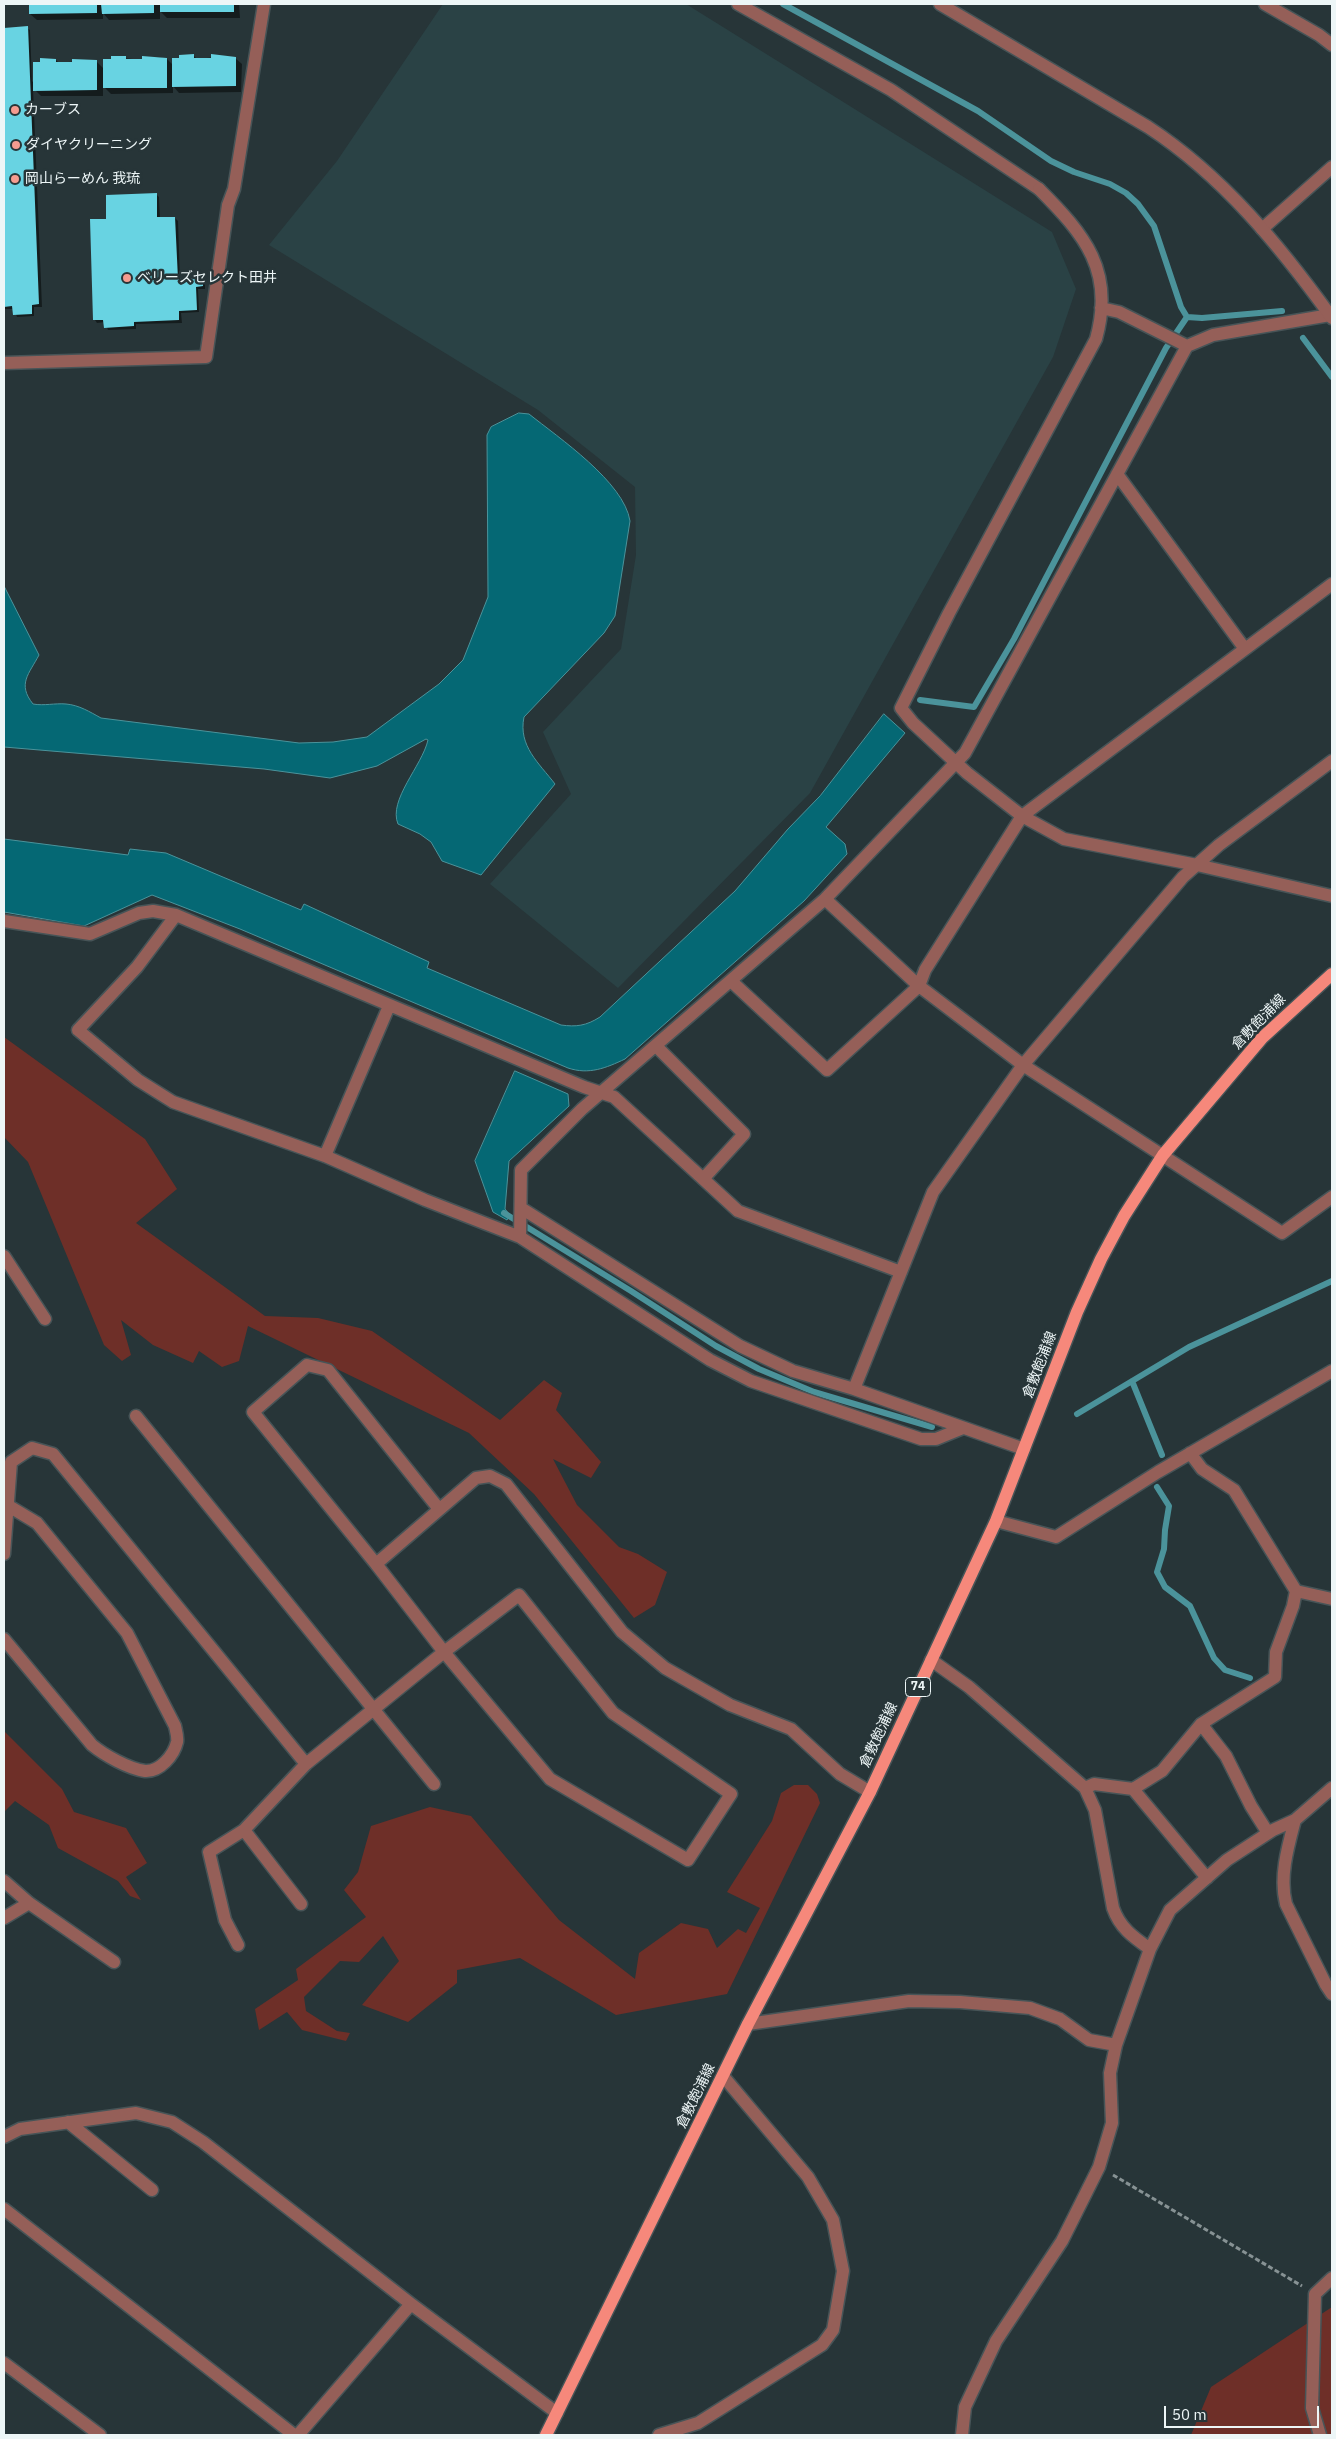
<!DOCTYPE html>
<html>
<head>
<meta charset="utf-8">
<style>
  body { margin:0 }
  #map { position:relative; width:1336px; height:2439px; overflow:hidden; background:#273538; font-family:"IBM Plex Sans",sans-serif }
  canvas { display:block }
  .frame { position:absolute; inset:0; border:5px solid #edf6f7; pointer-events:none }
  .scale { position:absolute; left:1164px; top:2406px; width:155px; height:22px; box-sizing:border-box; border:2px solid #edf6f7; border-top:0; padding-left:6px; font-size:15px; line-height:18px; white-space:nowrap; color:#edf6f7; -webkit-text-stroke:4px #273538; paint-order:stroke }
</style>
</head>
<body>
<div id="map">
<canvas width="1336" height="2439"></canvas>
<div class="frame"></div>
<div class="scale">50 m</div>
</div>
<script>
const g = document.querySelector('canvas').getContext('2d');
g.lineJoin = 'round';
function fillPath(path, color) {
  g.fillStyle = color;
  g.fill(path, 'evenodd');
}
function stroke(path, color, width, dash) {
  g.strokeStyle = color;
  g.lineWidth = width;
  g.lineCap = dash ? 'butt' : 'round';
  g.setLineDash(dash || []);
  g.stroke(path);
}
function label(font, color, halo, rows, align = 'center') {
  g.font = font + ' "IBM Plex Sans","Noto Sans JP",sans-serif';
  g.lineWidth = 5;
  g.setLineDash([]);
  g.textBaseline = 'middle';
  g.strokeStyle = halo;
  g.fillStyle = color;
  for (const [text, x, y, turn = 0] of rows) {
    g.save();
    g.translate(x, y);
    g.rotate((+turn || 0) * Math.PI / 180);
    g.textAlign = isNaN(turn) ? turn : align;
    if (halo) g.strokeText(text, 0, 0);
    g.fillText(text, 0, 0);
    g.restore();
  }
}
fillPath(new Path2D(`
  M443,4H686L1052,232L1076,289L1053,357L810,793L618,988L490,884L571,794L543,732L621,649L636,555L635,487L538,410L269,245L337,161Z`), '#2a4245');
fillPath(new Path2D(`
  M4,1037L145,1139L177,1189L136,1223L265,1316L318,1318L372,1331L500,1420L544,1380L562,1393L556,1410L601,1462L591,1478L553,1459L577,1505L619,1547L638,1554L667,1572L655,1605L634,1618L534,1494L469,1433L248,1326L239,1361L222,1367L199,1351L193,1363L153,1345L121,1320L131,1355L122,1361L104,1345L28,1162L4,1137Z
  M4,1731L62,1789L74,1812L126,1828L147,1863L126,1877L141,1900L130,1896L118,1881L58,1848L49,1825L15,1801L4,1812Z
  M794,1785H808L817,1794L820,1803L727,1994L616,2015L520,1958L457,1970V1983L408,2022L362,2005L399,1961L383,1936L359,1962L340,1961L304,1997L306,2011L337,2031L350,2033L346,2041L302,2030L287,2012L259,2030L255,2009L298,1980L296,1969L366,1917L344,1890L358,1872L371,1826L430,1807L471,1816L559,1920L635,1979L639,1953L681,1923L708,1929L717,1948L738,1929L746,1933L760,1908L727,1892L772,1821L781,1793Z
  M1332,2307V2435H1191L1211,2387Z`), '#6e2f28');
const water = new Path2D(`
  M519,413L529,414C559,438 624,482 630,521L615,616L604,633L524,717C518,746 539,763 555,784L481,875L442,861L431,842L420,834L398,824C388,800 422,766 428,740L426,739L377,766L330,778L264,769L4,747V586L39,655C29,674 17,684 33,704C44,706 55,703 66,704C79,705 90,712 101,718L299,743L333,742L367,737L439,684L463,660L488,597L487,435L491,427Z
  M884,714L905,733L826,827L845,844L847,854L804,901L625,1059C606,1068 589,1075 568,1068L240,929L152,895L84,926L4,912V839L128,855L130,849L166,853L301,910L304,904L429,962L427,968L561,1025C576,1027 586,1026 600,1017L735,891L788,829L820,796Z
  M515,1071L568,1094L569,1106L509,1161L505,1209L510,1215L507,1220L493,1212L475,1161Z`);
fillPath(water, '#056874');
stroke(water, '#4b939b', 1);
fillPath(new Path2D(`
  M30,4H239L240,18H167L160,11V19L109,20L103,13V19L37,20L30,14Z
  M27,28L30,30L32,82L56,60L59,63L88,60L97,62L104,69L112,61V57L143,60L144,57H158L167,59L173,65L194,56L197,59L226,56L235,58L242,64L241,92L179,93L173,86V93L111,94L103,86V96H41L33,88L42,307H34V316L17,317L14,309H4V29Z
  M156,194L159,197L160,218H175L178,221L180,280L202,279L205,282V289H198L199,312L181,313L182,323L136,324V329L108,330L105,322L97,323L95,320L108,220Z`), '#0007');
stroke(new Path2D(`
  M783,4L978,111L1051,161L1074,172L1110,184L1126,193L1138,204L1154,226L1181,307L1187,317L1202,318L1282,311
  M1303,338L1332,377
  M920,700L974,707L1014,639L1166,348L1187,317
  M504,1213L631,1291L716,1346L759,1369L814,1392L932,1427
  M1132,1381L1162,1455
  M1077,1414L1189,1347L1332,1281
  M1157,1487L1169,1506L1165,1530L1164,1549L1157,1572L1165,1587L1190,1606L1214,1658L1225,1670L1250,1678`), '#4b939b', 6);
fillPath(new Path2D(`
  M29,4H97V13L29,14Z
  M101,4H154V13L102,14Z
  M160,4H234V12H160Z
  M28,26L39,304L32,305V314L13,315L12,306L4,307V28Z
  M194,54V58H211V54L236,57V86L172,87V58H179V55Z
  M111,56H126V59H142V56L167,58V88H103V59H111Z
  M40,58L56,59V62H72V59L97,60V90L33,91V62H40Z
  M157,193V217H175L178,279L203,278V286L196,287L197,310L179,311V320L134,322V326L104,328L103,320H93L90,219H106V195Z`), '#68d3e2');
const service = new Path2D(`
  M738,4L891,90L1039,189`);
const minor = new Path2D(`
  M1265,4L1319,35L1332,45
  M1039,189C1085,235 1115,271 1096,339L949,613L901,708L913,723L967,773L1022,816L1064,839L1197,865L1332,896
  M1262,229L1332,167
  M1101,308L1119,312L1187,346
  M4,363L206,357L228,205L234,189L264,4
  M1117,474L1245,649
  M825,899L919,986L1023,1065L1282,1233L1332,1197
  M176,915L137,967L78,1030L138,1080L173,1102L325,1156L425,1200L520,1237L710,1360L751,1381L921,1439H936L963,1428
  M4,921L90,934L139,913L153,911L176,915L584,1087L614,1097L738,1211L901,1272
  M731,981L827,1070L919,986L925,970L1022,816L1332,584
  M656,1046L744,1134L703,1179
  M325,1156L389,1006
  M521,1208L740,1346L793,1371L854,1389L1024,1449
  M520,1237L521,1170L582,1109L825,899L965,753L1187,346L1213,335L1330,315
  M4,1256L45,1319
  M854,1389L933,1192L1023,1065L1183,877L1219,845L1332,761
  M136,1416L434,1784
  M1190,1453L1202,1469L1234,1490L1296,1591L1332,1599
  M996,1521L1056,1537L1158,1472L1332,1371
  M4,1554L11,1462L32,1448L53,1454L306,1764L444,1652L519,1595L613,1713L731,1794L688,1860L550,1779L444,1652L376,1564L476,1478L490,1476L506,1484L622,1632L665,1668L730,1705L791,1729L840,1774L870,1792
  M376,1564L253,1412L307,1365L328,1370L439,1509
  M4,1639L92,1745C104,1755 129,1769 145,1771C160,1772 174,1755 177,1742C178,1737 176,1731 175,1726L127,1633L37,1523L7,1505
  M931,1660L969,1687L1085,1788L1095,1810L1113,1908C1120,1928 1133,1937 1150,1949
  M1201,1724L1226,1756L1251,1806L1268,1833
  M1085,1788L1094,1784L1133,1789L1162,1771L1201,1724L1275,1677L1276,1652L1293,1606L1296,1591
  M1133,1789L1207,1878
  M1295,1820C1288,1846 1279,1877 1286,1904L1326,1985L1332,1994
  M244,1830L301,1904
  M4,1881L29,1903L114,1962
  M4,1918L29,1903
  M238,1945L225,1920L209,1852L244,1830L306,1764
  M748,2024L909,2001L960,2002L1030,2008L1060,2019L1089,2040L1116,2045
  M68,2122L152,2190
  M4,2137L20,2129L136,2113L172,2122L203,2142L411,2304L557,2413
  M4,2209L294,2435
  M4,2363L100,2435
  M298,2435L411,2304
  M659,2435L698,2423L822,2345L833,2330L843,2271L833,2220L808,2177L723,2076
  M962,2435L965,2407L996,2341L1062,2241L1099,2167L1112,2123L1110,2073L1116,2045L1150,1949L1170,1910L1227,1860L1273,1830L1295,1820L1332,1788
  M1320,2435L1312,2408L1315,2294L1332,2278`);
const tertiary = new Path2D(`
  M940,4L1148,127C1223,176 1280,246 1332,318`);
const primary = new Path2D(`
  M546,2435L748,2024L870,1792L996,1521L1077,1312L1101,1259L1124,1216L1163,1155L1262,1038L1332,974`);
stroke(service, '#475457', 15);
stroke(minor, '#475457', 15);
stroke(tertiary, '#475457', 15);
stroke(primary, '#475457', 15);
stroke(new Path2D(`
  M1113,2175L1302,2286`), '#879294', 3, [5, 2.5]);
stroke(service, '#955f58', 12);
stroke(minor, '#955f58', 12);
stroke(tertiary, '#955f58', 12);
stroke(primary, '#f6887b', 12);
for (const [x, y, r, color] of [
  [15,110,5,"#f59c90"],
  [16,145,5,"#f59c90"],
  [15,179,5,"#f59c90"],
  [127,278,5,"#f59c90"]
]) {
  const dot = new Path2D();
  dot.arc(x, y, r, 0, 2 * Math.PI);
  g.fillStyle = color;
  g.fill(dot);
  stroke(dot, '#273538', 2);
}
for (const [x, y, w] of [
  [918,1687,25]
]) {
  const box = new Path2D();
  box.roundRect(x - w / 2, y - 9.5, w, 19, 4);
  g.fillStyle = '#273538';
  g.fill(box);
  stroke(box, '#edf6f7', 1);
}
label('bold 12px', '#edf6f7', null, [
  ["74",918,1687]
]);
label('14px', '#edf6f7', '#273538', [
  ["カーブス",25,110],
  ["ダイヤクリーニング",26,145],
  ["岡山らーめん 我琉",25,179],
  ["ベリーズセレクト田井",137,278]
], 'left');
label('14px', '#edf6f7', '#273538', [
  ["倉敷飽浦線",1259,1022,-46],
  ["倉敷飽浦線",1040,1365,-69],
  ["倉敷飽浦線",879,1735,-65],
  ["倉敷飽浦線",696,2096,-64]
]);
</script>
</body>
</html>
